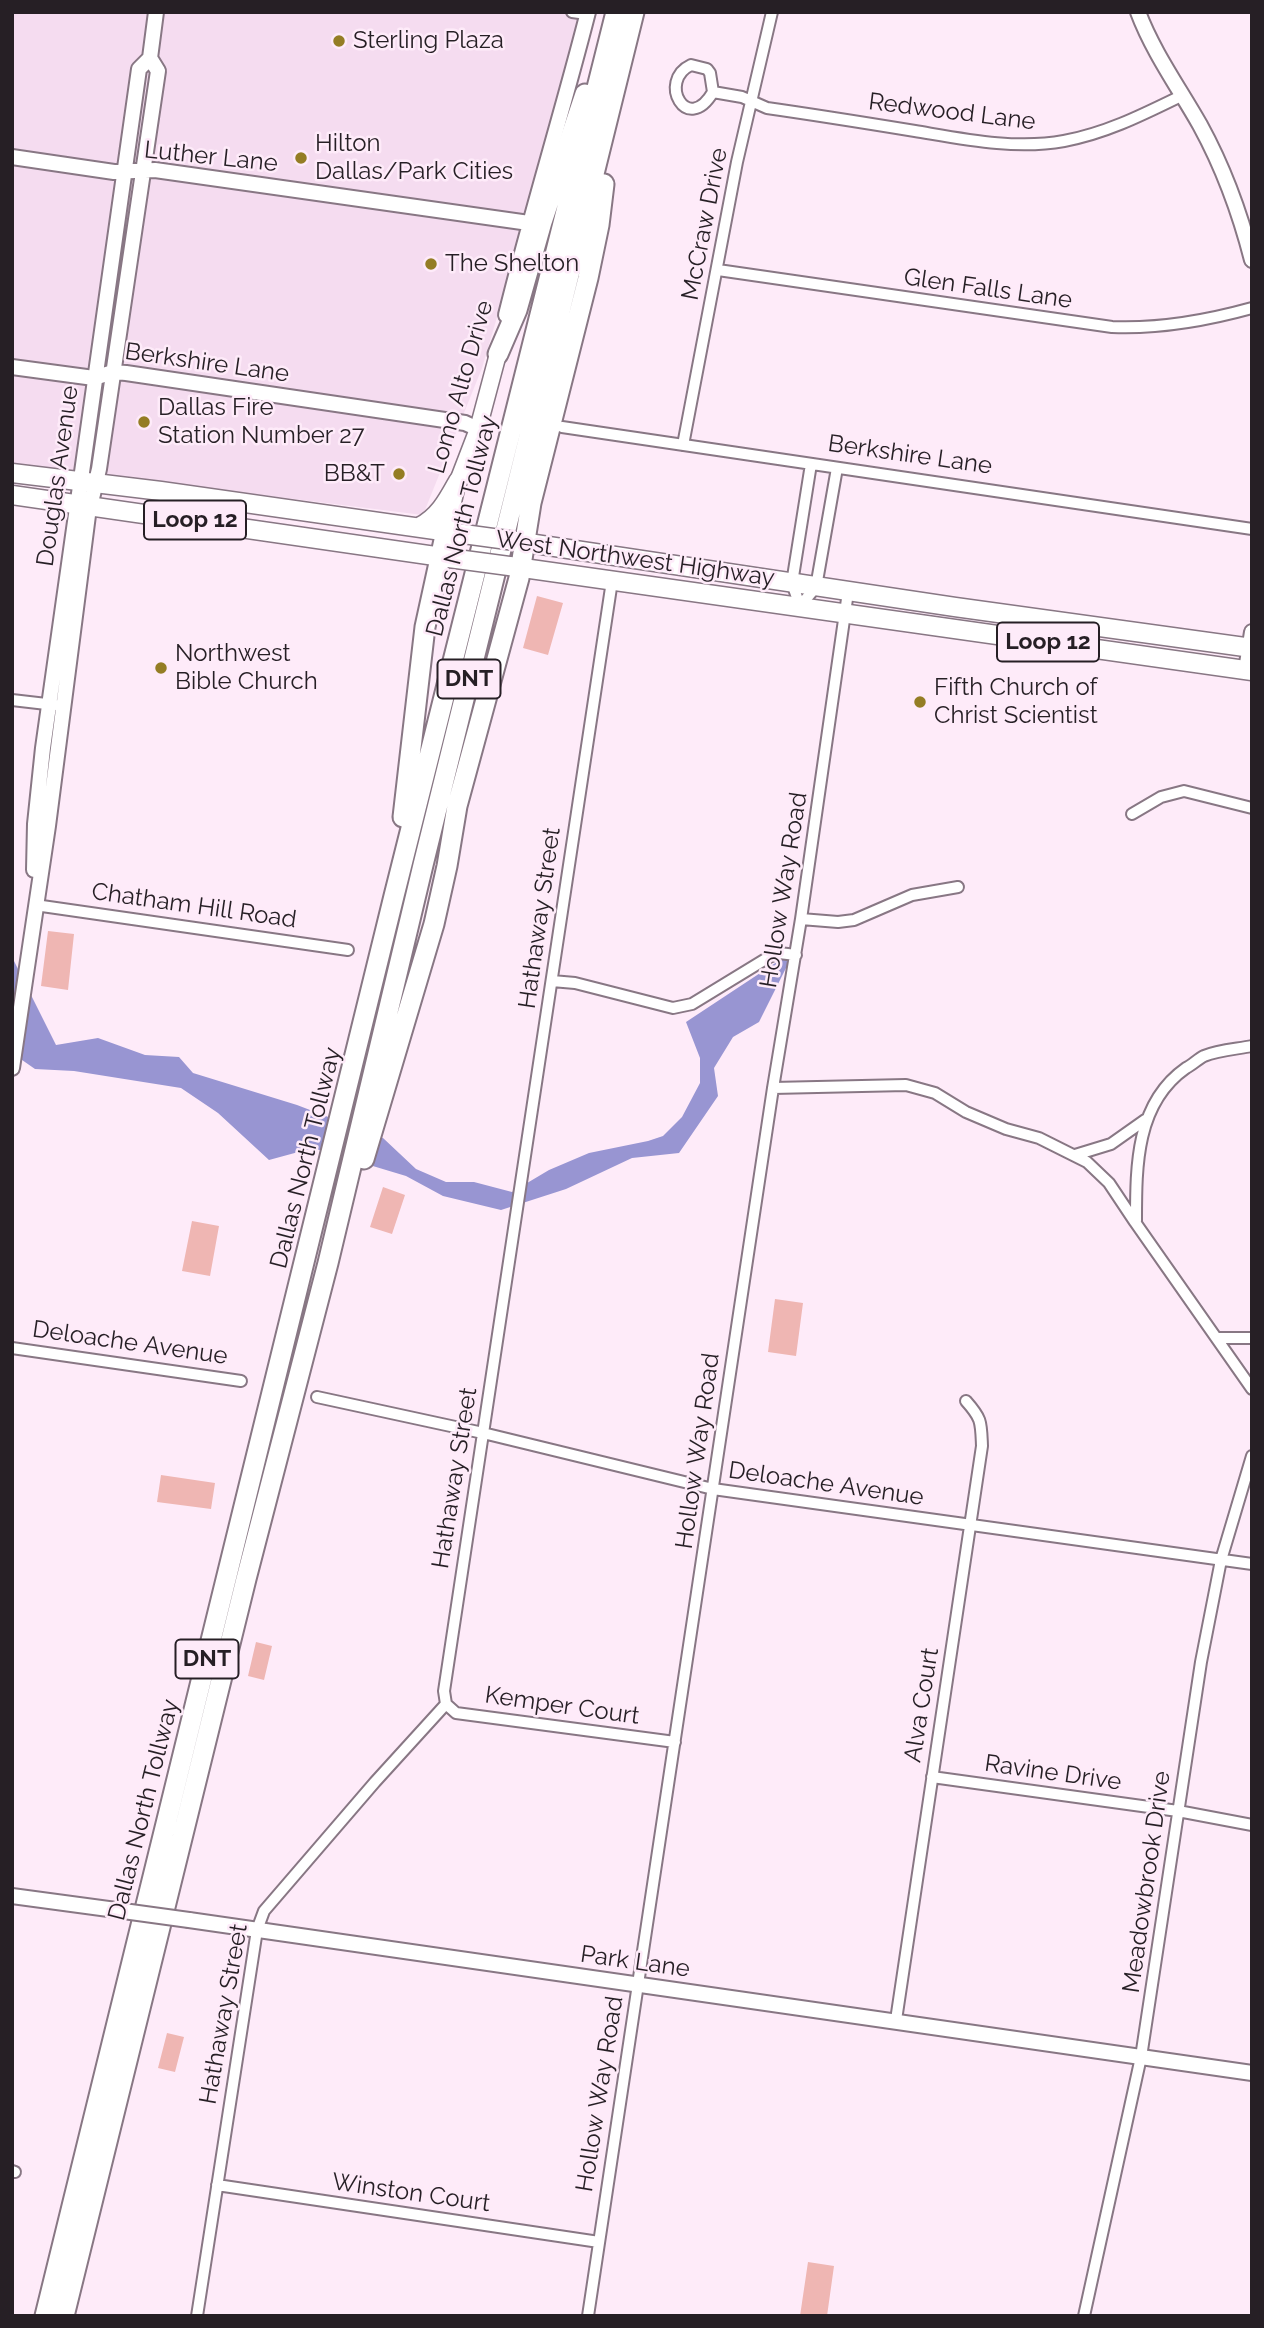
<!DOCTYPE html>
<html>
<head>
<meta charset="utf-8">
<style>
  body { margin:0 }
  #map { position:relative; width:1264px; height:2328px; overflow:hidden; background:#feebf9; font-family:Raleway,sans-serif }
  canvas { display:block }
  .frame { position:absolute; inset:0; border:14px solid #261f25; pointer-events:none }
</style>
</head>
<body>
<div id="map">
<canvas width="1264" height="2328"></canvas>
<div class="frame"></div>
</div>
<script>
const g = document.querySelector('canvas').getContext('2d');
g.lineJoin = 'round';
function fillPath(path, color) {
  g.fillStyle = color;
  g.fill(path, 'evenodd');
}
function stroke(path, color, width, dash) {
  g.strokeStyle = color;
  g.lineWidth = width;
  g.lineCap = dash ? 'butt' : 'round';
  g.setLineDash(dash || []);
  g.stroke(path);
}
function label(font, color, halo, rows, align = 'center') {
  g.font = font + ' Raleway,sans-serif';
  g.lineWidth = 5;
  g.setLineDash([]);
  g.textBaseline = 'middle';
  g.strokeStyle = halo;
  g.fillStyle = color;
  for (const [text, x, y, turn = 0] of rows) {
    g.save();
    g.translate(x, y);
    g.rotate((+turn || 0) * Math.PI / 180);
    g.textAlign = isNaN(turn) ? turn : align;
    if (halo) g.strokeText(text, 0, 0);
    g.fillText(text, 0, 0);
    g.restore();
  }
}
fillPath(new Path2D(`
  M12,12H582L555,121L482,368L423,515L12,464Z`), '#f5dcf0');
fillPath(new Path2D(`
  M537,596L563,603L548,655L523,648Z
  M48,931L74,934L68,990L41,986Z
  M383,1187L405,1195L392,1234L370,1227Z
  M192,1221L219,1226L210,1276L182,1271Z
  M775,1299L803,1303L796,1356L768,1352Z
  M161,1475L215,1483L211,1509L157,1502Z
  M256,1642L272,1646L264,1680L248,1676Z
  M167,2033L184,2037L175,2072L158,2068Z
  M808,2262L834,2266L827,2316H800Z`), '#efb6b3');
fillPath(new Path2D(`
  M795,950L759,1022L733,1037L714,1068L718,1096L679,1153L632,1158L566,1189L501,1210L443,1196L406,1176L313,1148L269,1160L218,1113L181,1088L74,1071L35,1069L12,1053V957L56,1045L98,1038L145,1055L179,1057L193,1073L297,1105L383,1138L416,1169L446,1182H474L512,1192L549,1170L589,1153L648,1141L663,1136L682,1117L700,1083V1058L686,1022Z`), '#9895d2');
const minor = new Path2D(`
  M572,12L587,14
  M691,65L707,69L710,73L713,92C687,136 657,81 691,65Z
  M713,92L742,97L767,108C816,115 866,123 915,131C963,139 1015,150 1064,141C1107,133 1144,114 1183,95
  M718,270L1112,327C1160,329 1205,321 1252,308
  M562,427L1252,529
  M683,445L737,162L772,12
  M800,606L816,587L837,468
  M800,606L792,583L811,464
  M12,700L55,705
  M1132,814L1161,797L1184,791L1252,808
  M35,905L348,950
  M801,919L838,922L854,920L912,895L958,887
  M552,981L575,983L673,1008L692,1004L769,957L779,953L796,955
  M773,1088L906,1085L935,1093L966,1112L1006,1129L1039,1138L1087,1162L1109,1183L1135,1222L1252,1389
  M1075,1155L1111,1144L1145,1120
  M1136,1221C1136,1165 1136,1103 1186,1068C1192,1065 1198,1059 1204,1056C1218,1050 1237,1049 1252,1046
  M1217,1338H1252
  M12,1348L241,1381
  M317,1397L483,1433L713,1489L1252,1564
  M446,1704L456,1713L675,1742
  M932,1777L1178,1811L1252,1825
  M896,2020L982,1446C981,1422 982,1419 966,1401
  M12,2171L15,2172
  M217,2185L599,2242
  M197,2316L257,1930L264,1911L375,1782L446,1704L444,1691L612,581
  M588,2316L773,1088L801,919L848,592
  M1084,2316L1141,2057L1201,1662L1221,1560L1252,1456`);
const tertiary = new Path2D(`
  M1138,12C1153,52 1179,88 1200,125C1223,167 1240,213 1252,260
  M12,157L114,172L155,170L529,223
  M506,315C531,213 562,114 588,12
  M12,367L94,378L113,372L126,373L465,423L478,429
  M1246,670L1252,632
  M34,870L35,824L43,748L139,69L150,58L156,12
  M12,1068L48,826L88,515L99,469L158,71L150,58
  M12,1896L116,1910
  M189,1920L1252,2073`);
const secondary = new Path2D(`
  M446,531L458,481L478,429L498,354`);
const primary = new Path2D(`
  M12,473L161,491L456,533
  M12,495L449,558
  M419,527C439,517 448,499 458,481
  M515,541L955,607L1252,648
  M509,566L1252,671`);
const motorway = new Path2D(`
  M498,354L517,310L542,222L585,94
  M403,817L425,627L446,531
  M364,1159L434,924L447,866L457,806L519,578L531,503L588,278L599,225L604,184
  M45,2316L394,896L616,12
  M64,2316L246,1579L328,1263L423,865L634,12`);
stroke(minor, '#887784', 14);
stroke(tertiary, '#887784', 18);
stroke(secondary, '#887784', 19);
stroke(primary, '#887784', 21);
stroke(motorway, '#887784', 23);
stroke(minor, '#fff', 10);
stroke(tertiary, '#fff', 14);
stroke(secondary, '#fff', 16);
stroke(primary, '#fff', 18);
stroke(motorway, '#fff', 19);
const tertiaryBridge = new Path2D(`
  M116,1910L189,1920`);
const primaryBridge = new Path2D(`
  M456,533L515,541
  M449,558L509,566`);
stroke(tertiaryBridge, '#887784', 18, []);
stroke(primaryBridge, '#887784', 21, []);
stroke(tertiaryBridge, '#fff', 14);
stroke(primaryBridge, '#fff', 18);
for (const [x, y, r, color] of [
  [339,41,7,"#947d24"],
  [301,158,7,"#947d24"],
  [431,264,7,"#947d24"],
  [144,422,7,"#947d24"],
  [399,474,7,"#947d24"],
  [161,668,7,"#947d24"],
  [920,702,7,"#947d24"]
]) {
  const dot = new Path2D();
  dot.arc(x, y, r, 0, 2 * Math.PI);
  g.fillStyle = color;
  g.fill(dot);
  stroke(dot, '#feebf9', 2.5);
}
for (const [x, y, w] of [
  [195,520,102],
  [1048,642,102],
  [469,679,63],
  [207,1659,63]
]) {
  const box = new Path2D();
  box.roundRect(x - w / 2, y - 19.5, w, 39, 5);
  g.fillStyle = '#feebf9';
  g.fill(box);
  stroke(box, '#261f25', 2);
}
label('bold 23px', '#261f25', null, [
  ["Loop 12",195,520],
  ["Loop 12",1048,642],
  ["DNT",469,679],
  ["DNT",207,1659]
]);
label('24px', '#261f25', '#feebf9', [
  ["Sterling Plaza",353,41],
  ["Hilton",315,144],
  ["Dallas/Park Cities",315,172],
  ["The Shelton",445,264],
  ["Dallas Fire",158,408],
  ["Station Number 27",158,436],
  ["BB&T",385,474,"right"],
  ["Northwest",175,654],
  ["Bible Church",175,682],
  ["Fifth Church of",934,688],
  ["Christ Scientist",934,716]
], 'left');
label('24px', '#261f25', '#feebf9', [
  ["Redwood Lane",952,112,7],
  ["Luther Lane",211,157,6],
  ["McCraw Drive",705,224,-79],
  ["Glen Falls Lane",988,289,8],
  ["Berkshire Lane",207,363,8],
  ["Lomo Alto Drive",461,387,-74],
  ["Berkshire Lane",910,455,8],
  ["Douglas Avenue",58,476,-82],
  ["Dallas North Tollway",462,526,-76],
  ["West Northwest Highway",635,559,8],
  ["Hollow Way Road",784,890,-81],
  ["Chatham Hill Road",194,906,8],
  ["Hathaway Street",540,918,-82],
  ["Dallas North Tollway",306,1158,-76],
  ["Deloache Avenue",130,1343,8],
  ["Hollow Way Road",698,1451,-82],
  ["Hathaway Street",455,1478,-81],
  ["Deloache Avenue",826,1484,8],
  ["Alva Court",922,1705,-81],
  ["Kemper Court",562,1706,8],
  ["Ravine Drive",1053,1773,8],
  ["Dallas North Tollway",144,1810,-76],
  ["Meadowbrook Drive",1147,1882,-82],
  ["Park Lane",635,1962,8],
  ["Hathaway Street",224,2014,-80],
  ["Hollow Way Road",600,2094,-81],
  ["Winston Court",411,2193,8]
]);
</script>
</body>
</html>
